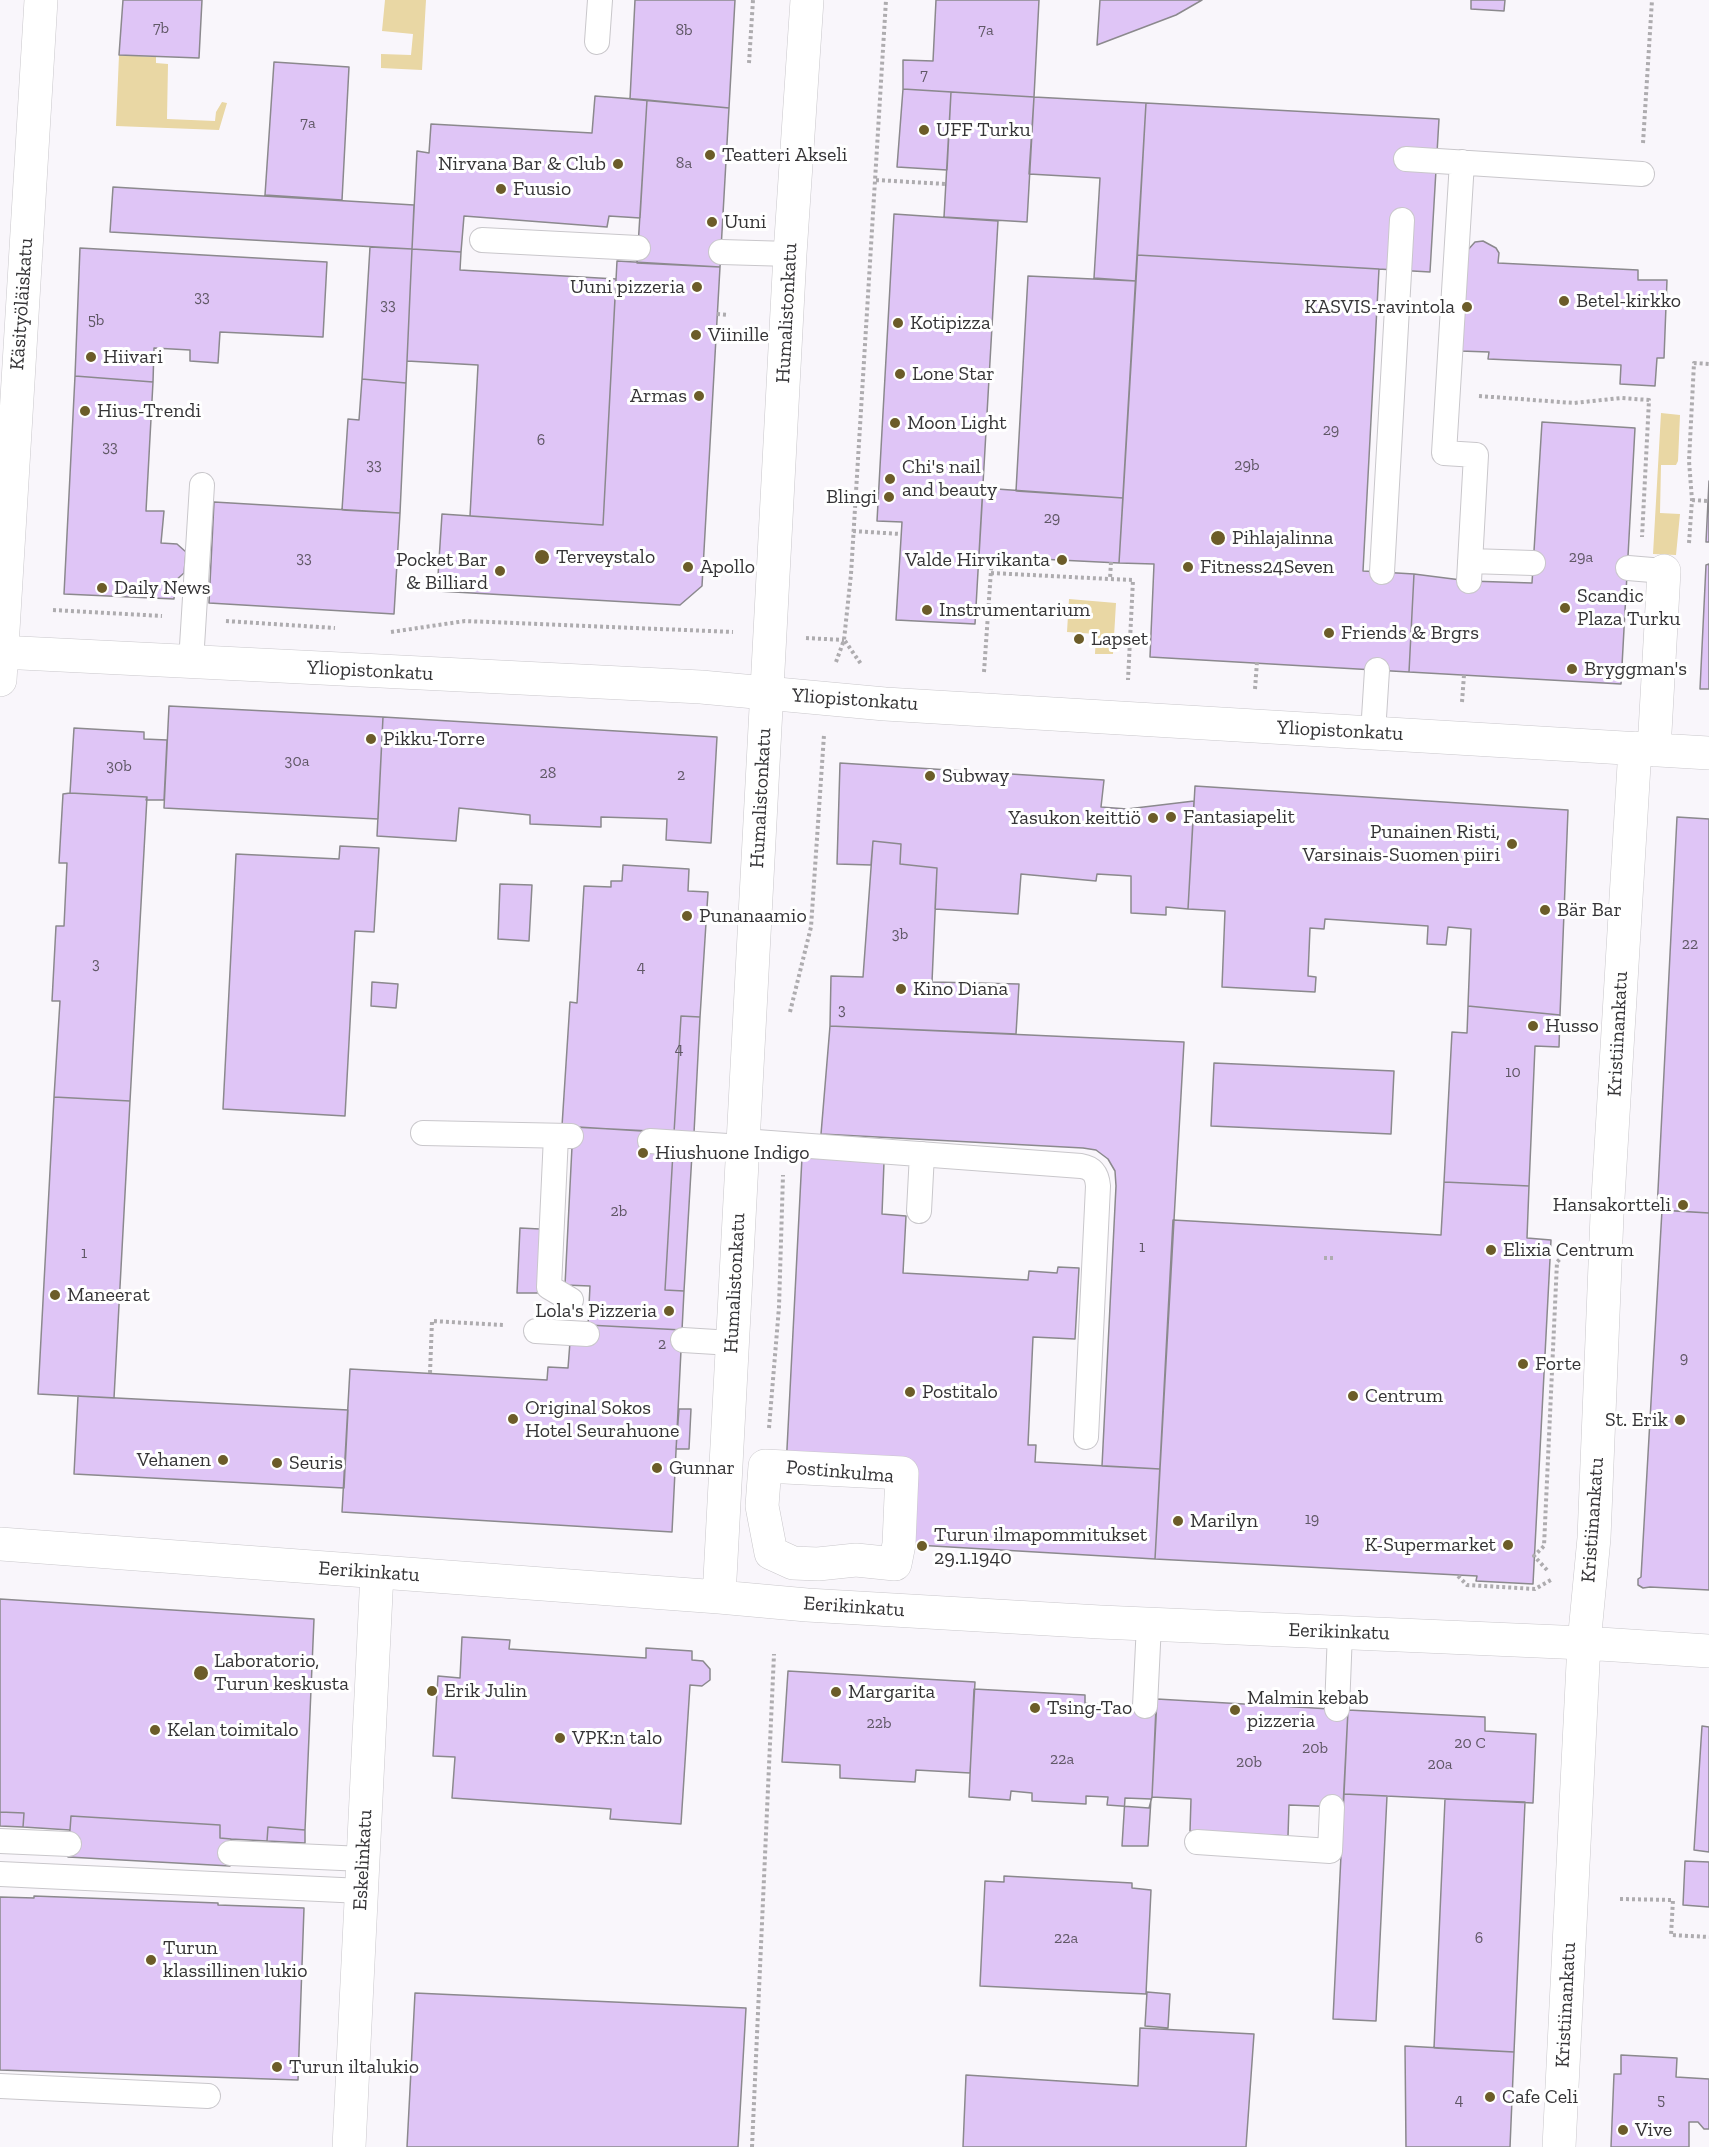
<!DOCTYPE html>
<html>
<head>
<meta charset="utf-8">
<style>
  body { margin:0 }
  canvas { display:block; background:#f9f6fb }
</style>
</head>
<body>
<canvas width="1709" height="2147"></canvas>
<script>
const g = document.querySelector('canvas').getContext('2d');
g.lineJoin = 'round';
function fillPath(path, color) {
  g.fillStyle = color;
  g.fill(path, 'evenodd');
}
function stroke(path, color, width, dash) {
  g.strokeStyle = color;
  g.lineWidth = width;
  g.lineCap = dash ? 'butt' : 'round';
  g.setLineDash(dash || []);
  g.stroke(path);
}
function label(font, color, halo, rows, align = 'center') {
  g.font = font + ' "Zilla Slab",serif';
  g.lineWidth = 6;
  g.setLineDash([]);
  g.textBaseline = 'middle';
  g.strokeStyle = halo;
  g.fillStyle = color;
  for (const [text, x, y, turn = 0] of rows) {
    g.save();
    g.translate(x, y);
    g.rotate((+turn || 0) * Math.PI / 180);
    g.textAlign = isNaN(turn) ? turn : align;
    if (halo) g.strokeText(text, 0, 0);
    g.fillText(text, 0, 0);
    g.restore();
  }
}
fillPath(new Path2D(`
  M385,0H426L422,70L381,68V54L411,55L413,34L382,31Z
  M119,55L156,57V63L168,64L167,119L215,121L216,112L222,102L227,103L219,130L116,126Z
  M1661,413L1680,415L1678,461L1676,465H1661L1660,513L1680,514L1676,555L1653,554Z
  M1069,599L1116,603L1113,654H1095L1096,634L1067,632Z`), '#e9d7a4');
const building = new Path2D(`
  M123,0H202L199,58L119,55Z
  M635,0H735L729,108L630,99Z
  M936,0H1039L1034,97L903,89V60L933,61Z
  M1100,0H1202L1176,15L1097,45Z
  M1471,0H1505L1504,11L1471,9Z
  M274,62L349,67L342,200L265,195Z
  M903,89L951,92L947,170L897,167Z
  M951,92L1034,97L1027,222L944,217Z
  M595,96L647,100L640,218L609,216L607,227L464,216L461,252L412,249L417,151L429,153L431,124L592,133Z
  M1034,97L1146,103L1136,281L1094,278L1100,178L1029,174Z
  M647,100L729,108L720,267L637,263Z
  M1146,103L1439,119L1430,272L1137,255Z
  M113,187L414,205L412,249L110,232Z
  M894,214L998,221L975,624L896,620L902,522L877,521Z
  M1483,241L1496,248L1499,253L1498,263L1638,270V280H1667L1664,358H1657L1655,386L1620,384L1621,365L1488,359L1489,352L1460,351L1466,252L1475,242Z
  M370,247L412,249L406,383L362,379Z
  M80,248L327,262L323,337L220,332L218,363L190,361V350L154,348L153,382L75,376Z
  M412,249L461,252L460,270L616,279L603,525L470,516L478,365L407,361Z
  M1137,255L1379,269L1363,571L1414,574L1409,672L1150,657L1154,564L1119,563Z
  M617,261L720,267L702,586L680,605L437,591L442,514L603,525Z
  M1028,276L1136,281L1123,498L1016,491Z
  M75,376L153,382L146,511H164L161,543L177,544L186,552L184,573L175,581L174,599L64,594Z
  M362,379L406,383L400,513L342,510L348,419L359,420Z
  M1542,422L1635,428L1621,684L1409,672L1414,574L1469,581L1532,583Z
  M1709,481V542H1706Z
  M983,488L1123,498L1119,563L979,556Z
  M214,502L400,513L394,614L209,603Z
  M1706,565L1709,564V689H1700Z
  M169,706L383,717L378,819L164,808Z
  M383,717L717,737L711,843L666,840L667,819L601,817V827L530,824V815L459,808L456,841L377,836Z
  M74,728L144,732V739L167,740L164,800H146L147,797L70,793Z
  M840,763L1104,780L1101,807L1127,809L1194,801L1188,909L1166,907V915L1131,913V876L1097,874L1096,881L1021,874L1018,914L935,909L937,868L900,864L901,844L873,841L871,865L837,864Z
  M1195,786L1568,810L1560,1015L1468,1006L1471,929L1448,927L1446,945L1427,944L1428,926L1325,919L1324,929L1310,928L1308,976L1316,977L1315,992L1222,987L1225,911L1188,909Z
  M70,793L147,797L130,1101L54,1097L60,1001H52L56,926H64L67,863H59L63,794Z
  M1677,817L1709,819V1213L1657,1210Z
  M873,841L901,844L900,864L937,868L932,982L1019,984L1016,1034L830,1026L831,976L863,977Z
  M340,846L379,848L374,932L355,931L345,1116L223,1109L236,854L339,859Z
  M623,865L689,869L688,891L708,892L700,1017L681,1016L674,1133L562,1126L570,1002L577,1003L584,886L611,887V881H622Z
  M500,884L532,885L529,941L498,939Z
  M372,982L398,984L396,1008L371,1006Z
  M1468,1006L1560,1015L1559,1047L1535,1046L1529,1186L1444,1182L1452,1032L1467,1033Z
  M681,1016L700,1017L694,1133H674Z
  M830,1026L1184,1042L1160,1469L1102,1466L1116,1186L1115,1171L1108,1159L1096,1150L1083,1148L821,1134Z
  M1214,1063L1394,1071L1391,1134L1211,1126Z
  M54,1097L130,1101L114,1398L38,1394Z
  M573,1127L650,1131L673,1152L665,1290L684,1291L682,1330L588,1325L590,1286L565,1285Z
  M673,1152L692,1154L684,1291L665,1290Z
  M802,1157L884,1162L882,1214L906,1216L903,1273L1028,1280L1029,1271L1057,1273L1058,1267L1079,1268L1075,1339L1033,1337L1028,1445H1036L1035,1462L1160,1469L1155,1559L899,1544L902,1473L786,1468Z
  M1444,1182L1529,1186L1527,1238L1551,1240L1533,1584L1476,1581L1477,1576L1155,1559L1173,1220L1441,1235Z
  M1662,1210L1709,1213V1590L1650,1587L1643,1588L1638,1585V1579L1641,1577Z
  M520,1228L540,1229L538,1293H517Z
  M588,1325L682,1330L672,1532L342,1512L350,1369L547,1380L548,1367L568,1368L570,1342Z
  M78,1396L348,1410L344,1488L74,1474Z
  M679,1409H691L689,1449H676Z
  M0,1599L314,1619L305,1830L268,1827L267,1841L231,1839L220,1838V1825L71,1816L70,1830L23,1827L24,1813L0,1812Z
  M462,1637L510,1640L509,1649L646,1658V1648L692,1651V1660L703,1661L710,1669V1680L702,1686L690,1685L681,1824L610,1819L611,1809L452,1798L455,1757L433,1756L438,1676L460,1678Z
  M788,1671L975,1682L970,1773L916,1770L915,1782L840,1778V1765L782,1762Z
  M974,1689L1085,1695V1703L1156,1707L1152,1797L1149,1808L1107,1805L1108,1797L1086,1796V1804L1032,1801V1793L1011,1791L1010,1800L969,1797Z
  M1157,1699L1348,1710L1343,1807L1289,1805L1288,1836L1190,1831L1191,1799L1152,1797Z
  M1348,1710L1485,1717V1731L1536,1734L1533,1803L1344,1794Z
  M1702,1726L1709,1727V1852L1694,1850Z
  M1344,1794L1387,1796L1376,2021L1333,2019Z
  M1125,1798L1151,1799L1148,1846H1122Z
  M1445,1799L1525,1802L1514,2052L1434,2048Z
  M0,1812L24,1813L23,1827L0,1826Z
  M71,1816L220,1825V1838L231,1839L230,1866L68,1857Z
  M268,1827L305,1830V1843L267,1841Z
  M1685,1861L1709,1862V1907L1683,1905Z
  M1004,1876L1132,1883V1888L1151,1890L1146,1994L980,1986L985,1881L1004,1882Z
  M34,1896L218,1903V1905L304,1908L298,2080L0,2070V1897L34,1898Z
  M1147,1992L1170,1994L1168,2028L1145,2026Z
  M415,1993L746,2008L738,2147H407Z
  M1140,2028L1254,2034L1246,2147H963L966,2075L1138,2086Z
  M1405,2046L1514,2052L1510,2147H1406Z
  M1621,2055L1677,2058L1676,2077L1709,2079V2129H1704L1698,2122H1689V2147H1611L1614,2074H1621Z`);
fillPath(building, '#dfc5f6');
stroke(building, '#8b898d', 1.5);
const lane = new Path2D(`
  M597,42L600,0
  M1406,159L1642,174
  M1462,162L1444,453L1476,455L1469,581
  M482,240L638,248
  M721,252L790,254
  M1470,561L1533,563
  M1628,568L1664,571
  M1382,572L1402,220
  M191,662L202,485
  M1373,733L1377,670
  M423,1133L571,1136
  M556,1136L549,1287L571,1300
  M650,1141L743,1147
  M743,1141L1081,1166C1093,1168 1097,1174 1098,1186L1086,1437
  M919,1211L922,1154
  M536,1331L587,1334
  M683,1340L732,1343
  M1145,1706L1149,1624
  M1337,1709L1340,1632
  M0,1841L69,1844
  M1197,1842L1330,1851L1332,1807
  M230,1853L363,1859
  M0,1874L362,1891
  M0,2086L208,2096`);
const street = new Path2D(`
  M0,652L701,687L885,704L1709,753
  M0,680L41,0
  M1654,750L1664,571
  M765,1466L902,1473L899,1544L895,1564L856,1560L818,1564L793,1563L771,1553L762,1506Z
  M1584,1643L1709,1651
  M349,2147L377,1573
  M1559,2147L1584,1643L1594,1538L1607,1215L1635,748`);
const secondary = new Path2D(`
  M0,1544L719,1597L807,1605L1100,1622L1584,1643
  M719,1597L790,254L807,0`);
stroke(lane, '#c9c7cb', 26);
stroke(street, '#c9c7cb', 34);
stroke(secondary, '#c9c7cb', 34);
stroke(new Path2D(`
  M749,63L753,0
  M1643,143L1652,0
  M876,180L946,184
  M717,314L729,315
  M1479,396L1574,403L1621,398L1649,400L1642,537
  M1692,500L1708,501
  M853,531L900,534
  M1689,543L1692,500L1689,461L1694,363L1709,364
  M1111,562L1110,579L1133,580L1128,680
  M991,573L1110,579
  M53,610L162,616
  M226,621L335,628
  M391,632L465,621L733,632
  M806,638L844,640
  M845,641L861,664
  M836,662L844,640L851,574L886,0
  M984,672L992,556
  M1255,689L1257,662
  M1462,702L1464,675
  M790,1012L811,927L824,735
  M1324,1258H1333
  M430,1373L432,1321L503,1325
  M769,1428L779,1307L783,1175
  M1547,1570L1534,1556L1544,1546L1557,1262L1565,1254
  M1458,1576L1467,1585L1535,1589L1551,1580
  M1620,1899L1673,1900L1671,1935L1709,1937
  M752,2147L774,1654`), '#aeacaf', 4, [3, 3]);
stroke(lane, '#fff', 24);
stroke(street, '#fff', 33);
stroke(secondary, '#fff', 33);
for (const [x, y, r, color] of [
  [924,130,6,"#6c5c29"],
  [710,155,6,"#6c5c29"],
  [618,164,6,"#6c5c29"],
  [501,189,6,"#6c5c29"],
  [712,222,6,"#6c5c29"],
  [697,287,6,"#6c5c29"],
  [1564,301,6,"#6c5c29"],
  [1467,307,6,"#6c5c29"],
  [898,323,6,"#6c5c29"],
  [696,335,6,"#6c5c29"],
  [91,357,6,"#6c5c29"],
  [900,374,6,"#6c5c29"],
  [699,396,6,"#6c5c29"],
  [85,411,6,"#6c5c29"],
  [895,423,6,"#6c5c29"],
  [890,479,6,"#6c5c29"],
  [889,497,6,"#6c5c29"],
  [1218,538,8,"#6c5c29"],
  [542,557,8,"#6c5c29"],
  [1062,560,6,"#6c5c29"],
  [688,567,6,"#6c5c29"],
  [1188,567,6,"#6c5c29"],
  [500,571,6,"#6c5c29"],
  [102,588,6,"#6c5c29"],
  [1565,608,6,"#6c5c29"],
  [927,610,6,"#6c5c29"],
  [1329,633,6,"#6c5c29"],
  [1079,639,6,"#6c5c29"],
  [1572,669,6,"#6c5c29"],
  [371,739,6,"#6c5c29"],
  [930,776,6,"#6c5c29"],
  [1171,817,6,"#6c5c29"],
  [1153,818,6,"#6c5c29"],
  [1512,844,6,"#6c5c29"],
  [1545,910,6,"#6c5c29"],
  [687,916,6,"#6c5c29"],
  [901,989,6,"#6c5c29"],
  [1533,1026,6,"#6c5c29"],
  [643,1153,6,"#6c5c29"],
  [1683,1205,6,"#6c5c29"],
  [1491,1250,6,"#6c5c29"],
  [55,1295,6,"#6c5c29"],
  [669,1311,6,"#6c5c29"],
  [1523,1364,6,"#6c5c29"],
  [910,1392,6,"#6c5c29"],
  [1353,1396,6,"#6c5c29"],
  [513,1419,6,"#6c5c29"],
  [1680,1420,6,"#6c5c29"],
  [223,1460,6,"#6c5c29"],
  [277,1463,6,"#6c5c29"],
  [657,1468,6,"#6c5c29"],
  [1178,1521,6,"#6c5c29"],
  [1508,1545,6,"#6c5c29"],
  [922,1546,6,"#6c5c29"],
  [201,1673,8,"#6c5c29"],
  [432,1691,6,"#6c5c29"],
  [836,1692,6,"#6c5c29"],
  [1035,1708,6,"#6c5c29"],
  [1235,1710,6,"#6c5c29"],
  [155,1730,6,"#6c5c29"],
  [560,1738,6,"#6c5c29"],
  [151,1960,6,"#6c5c29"],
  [277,2067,6,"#6c5c29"],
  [1490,2097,6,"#6c5c29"],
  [1623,2130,6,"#6c5c29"]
]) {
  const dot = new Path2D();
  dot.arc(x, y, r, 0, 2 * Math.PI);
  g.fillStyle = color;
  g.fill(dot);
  stroke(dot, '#fff', 2);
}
label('16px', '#605866', null, [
  ["7b",161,28],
  ["8b",684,30],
  ["7a",986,30],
  ["7",924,75],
  ["7a",308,123],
  ["8a",684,163],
  ["33",202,297],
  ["33",388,305],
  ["5b",96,320],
  ["29",1331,430],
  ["6",541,440],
  ["33",110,447],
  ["33",374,465],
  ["29b",1247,465],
  ["29",1052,518],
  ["29a",1581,557],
  ["33",304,558],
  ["30a",297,761],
  ["30b",119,766],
  ["28",548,773],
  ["2",681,775],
  ["3b",900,934],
  ["22",1690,944],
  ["3",96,964],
  ["4",641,967],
  ["3",842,1010],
  ["4",679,1049],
  ["10",1513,1072],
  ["2b",619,1211],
  ["1",1142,1247],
  ["1",84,1253],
  ["2",662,1344],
  ["9",1684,1358],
  ["19",1312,1519],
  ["22b",879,1723],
  ["20 C",1470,1743],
  ["20b",1315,1748],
  ["22a",1062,1759],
  ["20b",1249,1762],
  ["20a",1440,1764],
  ["22a",1066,1938],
  ["6",1479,1938],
  ["4",1459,2100],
  ["5",1661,2100]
]);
label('20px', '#353436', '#fff', [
  ["UFF Turku",936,130],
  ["Teatteri Akseli",722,155],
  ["Nirvana Bar & Club",606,164,"right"],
  ["Fuusio",513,189],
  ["Uuni",724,222],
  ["Uuni pizzeria",685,287,"right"],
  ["Betel-kirkko",1576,301],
  ["KASVIS-ravintola",1455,307,"right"],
  ["Kotipizza",910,323],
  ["Viinille",708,335],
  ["Hiivari",103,357],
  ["Lone Star",912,374],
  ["Armas",687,396,"right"],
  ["Hius-Trendi",97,411],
  ["Moon Light",907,423],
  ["Chi's nail",902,467],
  ["and beauty",902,490],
  ["Blingi",877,497,"right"],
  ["Pihlajalinna",1232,538],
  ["Terveystalo",556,557],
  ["Pocket Bar",488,560,"right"],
  ["& Billiard",488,583,"right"],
  ["Valde Hirvikanta",1050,560,"right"],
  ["Apollo",700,567],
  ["Fitness24Seven",1200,567],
  ["Daily News",114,588],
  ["Scandic",1577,596],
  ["Plaza Turku",1577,619],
  ["Instrumentarium",939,610],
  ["Friends & Brgrs",1341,633],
  ["Lapset",1091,639],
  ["Bryggman's",1584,669],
  ["Pikku-Torre",383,739],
  ["Subway",942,776],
  ["Fantasiapelit",1183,817],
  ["Yasukon keittiö",1141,818,"right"],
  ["Punainen Risti,",1500,832,"right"],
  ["Varsinais-Suomen piiri",1500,855,"right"],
  ["Bär Bar",1557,910],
  ["Punanaamio",699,916],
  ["Kino Diana",913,989],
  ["Husso",1545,1026],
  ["Hiushuone Indigo",655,1153],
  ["Hansakortteli",1671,1205,"right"],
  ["Elixia Centrum",1503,1250],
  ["Maneerat",67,1295],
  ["Lola's Pizzeria",657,1311,"right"],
  ["Forte",1535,1364],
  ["Postitalo",922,1392],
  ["Centrum",1365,1396],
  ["Original Sokos",525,1408],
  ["Hotel Seurahuone",525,1431],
  ["St. Erik",1668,1420,"right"],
  ["Vehanen",211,1460,"right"],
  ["Seuris",289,1463],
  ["Gunnar",669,1468],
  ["Marilyn",1190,1521],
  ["Turun ilmapommitukset",934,1535],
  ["29.1.1940",934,1558],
  ["K-Supermarket",1496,1545,"right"],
  ["Laboratorio,",214,1661],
  ["Turun keskusta",214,1684],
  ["Erik Julin",444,1691],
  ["Margarita",848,1692],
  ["Malmin kebab",1247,1698],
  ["pizzeria",1247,1721],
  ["Tsing-Tao",1047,1708],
  ["Kelan toimitalo",167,1730],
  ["VPK:n talo",572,1738],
  ["Turun",163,1948],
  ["klassillinen lukio",163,1971],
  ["Turun iltalukio",289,2067],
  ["Cafe Celi",1502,2097],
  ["Vive",1635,2130]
], 'left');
label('20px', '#353436', '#fff', [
  ["Käsityöläiskatu",22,304,-86],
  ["Humalistonkatu",787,313,-87],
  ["Yliopistonkatu",370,671,3],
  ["Yliopistonkatu",855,700,4],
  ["Yliopistonkatu",1340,731,3],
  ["Humalistonkatu",761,798,-87],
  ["Kristiinankatu",1618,1034,-87],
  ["Humalistonkatu",735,1283,-87],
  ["Postinkulma",840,1472,5],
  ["Kristiinankatu",1593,1520,-86],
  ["Eerikinkatu",369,1572,4],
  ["Eerikinkatu",854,1607,4],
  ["Eerikinkatu",1339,1632,2],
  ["Eskelinkatu",363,1860,-87],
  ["Kristiinankatu",1566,2005,-87]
]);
</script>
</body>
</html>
